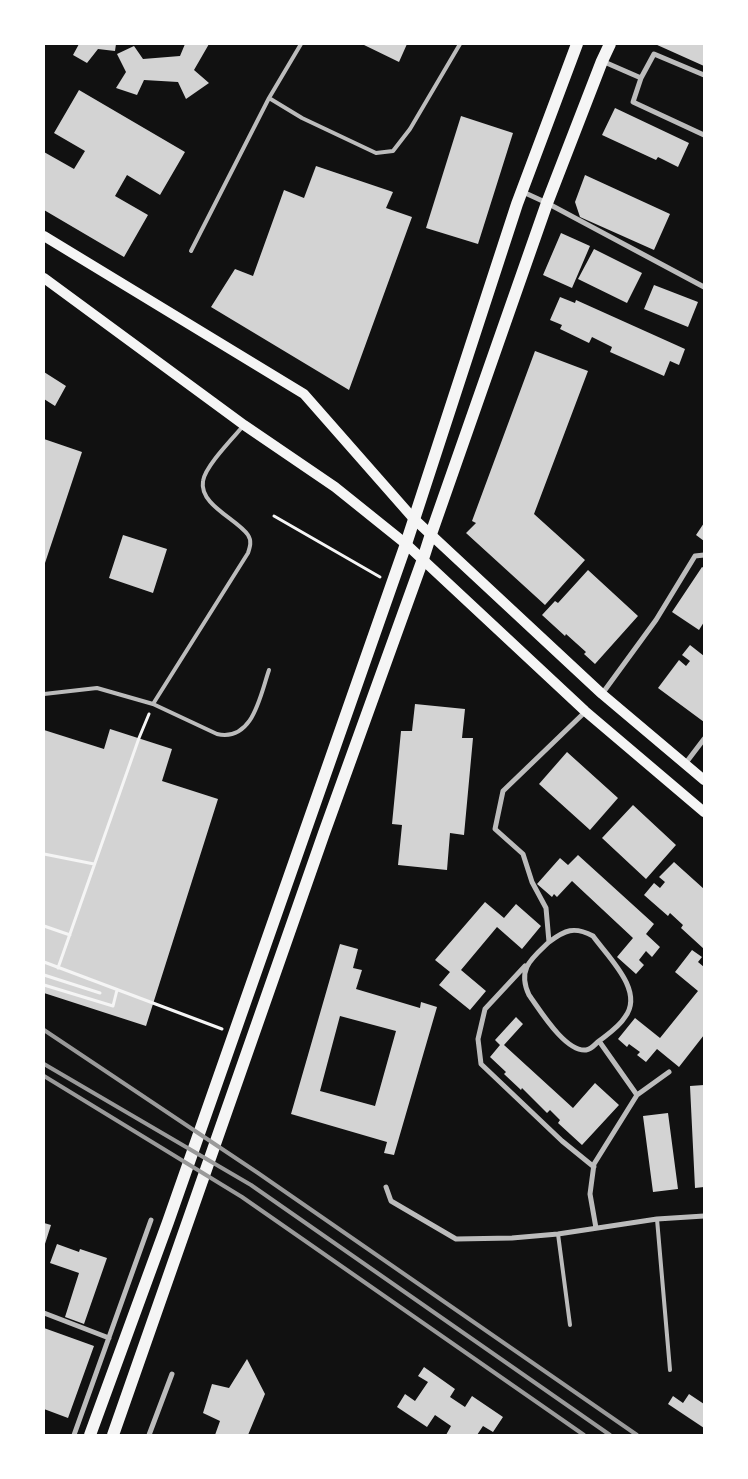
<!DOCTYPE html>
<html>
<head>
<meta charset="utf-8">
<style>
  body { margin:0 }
  #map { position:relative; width:748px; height:1479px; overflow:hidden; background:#111; font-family:"Libre Baskerville",serif }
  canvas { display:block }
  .frame { position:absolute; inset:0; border:45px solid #fff; pointer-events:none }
</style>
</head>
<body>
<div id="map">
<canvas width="748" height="1479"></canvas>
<div class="frame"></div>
</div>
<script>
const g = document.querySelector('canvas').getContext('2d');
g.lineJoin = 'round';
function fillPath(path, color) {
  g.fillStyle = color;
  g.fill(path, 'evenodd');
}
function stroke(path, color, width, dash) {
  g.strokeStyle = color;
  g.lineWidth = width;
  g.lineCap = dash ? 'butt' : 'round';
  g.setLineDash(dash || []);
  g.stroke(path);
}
fillPath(new Path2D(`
  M79,44H116L115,51L98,49L87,63L73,55Z
  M185,44H209L194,70L209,83L186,99L178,82L144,80L137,95L116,88L126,72L117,54L134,46L143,59L180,56Z
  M362,44H407L399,62Z
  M655,44H704V66Z
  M79,90L185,152L160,195L127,175L115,196L148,215L124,257L44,210V152L74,169L85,151L54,133Z
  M615,108L689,143L678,167L658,157L656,160L602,135Z
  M461,116L513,133L478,244L426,228Z
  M316,166L393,192L386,208L412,217L349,390L211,307L235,269L253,276L284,190L304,198Z
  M585,175L670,214L654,250L580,217L575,202Z
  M561,233L590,246L572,288L543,275Z
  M594,249L642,273L627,303L578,279Z
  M654,285L698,302L688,327L644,309Z
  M560,297L575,303L576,300L685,349L679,365L670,361L664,376L610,352L612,347L592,337L589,343L560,329L562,325L550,320Z
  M535,351L588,371L534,514L585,560L545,605L466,533L476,523L472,521Z
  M44,372L66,386L55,406L44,399Z
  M44,439L82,452L44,566Z
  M704,523V541L696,535Z
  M123,535L167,549L153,593L109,578Z
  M702,567L704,568V622L699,630L672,612Z
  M588,570L638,616L595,664L584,654L586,652L566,634L565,636L542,615L555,601L558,603Z
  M690,645L704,656V722L658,688L679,660L686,666L690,661L682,655Z
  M415,704L465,709L462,738H473L464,835L450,833L447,870L398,865L402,825L392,824L401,731H412Z
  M110,729L172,749L162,781L218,799L146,1026L44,993V730L104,749Z
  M567,752L618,798L590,830L539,784Z
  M633,805L676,845L646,879L602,838Z
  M578,855L654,924L646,934L660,947L652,957L646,951L639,960L644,965L636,974L617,957L633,938L572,881L557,897L554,894L552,897L537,884L560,858L568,865Z
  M674,862L704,889V949L681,928L683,925L670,913L668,916L644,895L654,883L660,888L665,882L659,877Z
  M485,902L504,918L516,904L541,926L522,949L497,927L461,970L486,991L470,1010L439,985L450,972L435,960Z
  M340,944L358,949L353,968L362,970L356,989L420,1008L421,1002L437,1007L394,1155L384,1153L387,1142L291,1114ZM340,1016L396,1031L375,1106L320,1091Z
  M692,950L702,957L698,962L704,967V1035L679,1067L657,1049L646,1062L637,1055L640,1052L629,1044L627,1047L618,1039L635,1018L660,1038L698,991L675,972Z
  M516,1017L523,1024L504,1045L573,1108L595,1083L619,1105L582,1145L558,1123L560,1120L550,1110L547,1113L522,1088L521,1090L504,1074L506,1072L490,1057L500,1045L495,1040Z
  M704,1085V1187L695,1188L690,1086Z
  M668,1113L678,1189L653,1192L643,1116Z
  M44,1223L51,1225L44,1247Z
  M57,1244L79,1252L80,1249L107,1258L84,1324L65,1317L79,1273L50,1263Z
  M44,1328L94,1346L68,1418L44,1409Z
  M247,1359L265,1394L248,1435H215L220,1421L203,1413L212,1384L229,1388Z
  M424,1367L455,1389L450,1397L465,1407L472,1396L503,1417L493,1432L483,1426L477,1435H446L451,1426L435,1415L427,1427L397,1407L405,1394L415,1401L428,1382L418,1376Z
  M689,1394L704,1404V1428L668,1404L673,1396L683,1403Z`), '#d3d3d3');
stroke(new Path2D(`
  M274,516L380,577
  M44,854L94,864
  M44,926L70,935
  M44,962L222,1029
  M58,968L139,738L149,714
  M44,975L100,993
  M44,985L113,1006L117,990`), '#f5f5f5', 3);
stroke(new Path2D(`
  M269,98L301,44
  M191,251L269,98L302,118L376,153L393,151L410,129L460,44
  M44,694L97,688L153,704L248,553C250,547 252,541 248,535C237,519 199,505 203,481C205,466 234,437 244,425
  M153,704L217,734C253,742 260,696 269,670
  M657,1219L670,1370
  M558,1234L570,1325`), '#bcbcbc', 4);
stroke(new Path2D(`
  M602,61L641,78
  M704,75L654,54L641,78L633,102L704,135
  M523,192L547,203L704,287
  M602,694L656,620L695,556L704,555
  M585,712L503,791L495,829L523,854L532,882L546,908L549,942C531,959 517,969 529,995C540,1010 565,1052 586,1050C592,1049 595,1044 599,1041L637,1095L594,1164L590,1194L596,1228
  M685,764L704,739
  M549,942C565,930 574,926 593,936C608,957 645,991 625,1017C619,1027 608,1034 599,1041
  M525,966L485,1009L478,1039L481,1064L562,1141L594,1167
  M637,1095L669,1072
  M386,1187L391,1201L456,1239L512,1238L558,1234L657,1219L704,1216
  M44,1313L109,1338
  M74,1435L151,1220
  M149,1435L172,1374`), '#bcbcbc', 5);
stroke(new Path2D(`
  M44,236L304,394L413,518L602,694L704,780
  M44,278L244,425L335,487L406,544L585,711L704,812`), '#f5f5f5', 10);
stroke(new Path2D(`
  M90,1435L168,1222L406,544L517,204L577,44
  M113,1435L324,833L423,559L431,534L547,203L602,61L610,44`), '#f5f5f5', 12);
stroke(new Path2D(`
  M44,1030L258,1173L637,1435
  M44,1064L251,1185L610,1435
  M44,1076L242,1197L584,1435`), '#9a9a9a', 4);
</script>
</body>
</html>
